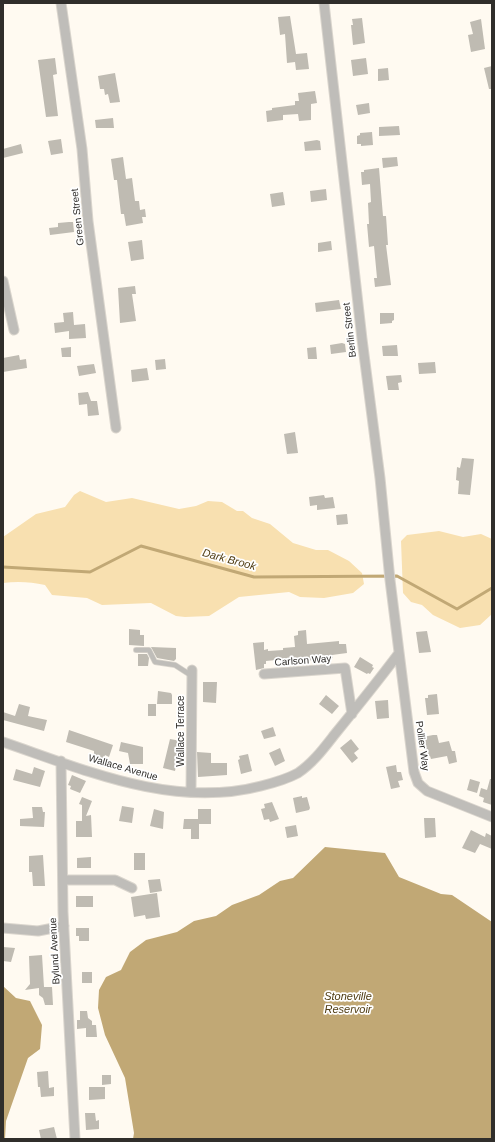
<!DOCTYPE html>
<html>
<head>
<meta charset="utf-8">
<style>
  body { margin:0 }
  #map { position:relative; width:495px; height:1142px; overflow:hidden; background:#fffaf1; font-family:Helvetica,sans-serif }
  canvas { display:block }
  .frame { position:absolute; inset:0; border:4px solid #302e2b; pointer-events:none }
</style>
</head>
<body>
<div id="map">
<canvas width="495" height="1142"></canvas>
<div class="frame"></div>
</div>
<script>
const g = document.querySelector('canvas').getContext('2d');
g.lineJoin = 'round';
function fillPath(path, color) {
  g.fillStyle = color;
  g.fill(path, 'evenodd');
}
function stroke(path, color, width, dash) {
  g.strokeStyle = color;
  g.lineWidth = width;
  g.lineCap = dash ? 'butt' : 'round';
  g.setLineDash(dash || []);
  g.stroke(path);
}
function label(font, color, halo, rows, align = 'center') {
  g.font = font + ' Helvetica,sans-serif';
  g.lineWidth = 3.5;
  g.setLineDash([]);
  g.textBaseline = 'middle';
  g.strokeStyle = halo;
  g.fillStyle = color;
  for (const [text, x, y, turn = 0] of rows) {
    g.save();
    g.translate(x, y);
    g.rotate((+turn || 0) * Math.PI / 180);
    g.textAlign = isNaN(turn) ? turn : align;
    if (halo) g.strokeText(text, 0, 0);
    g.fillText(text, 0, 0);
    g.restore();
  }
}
fillPath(new Path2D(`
  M80,491L106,502L132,498L179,509L196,506L208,501L222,502L237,511H243L252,518L270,524L293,543L316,550H328L349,561L362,573L364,584L353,593L324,598L300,597L289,592L239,597L209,616L185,617L176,616L151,603L102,605L87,598L52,595L45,585C31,582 18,581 3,583V537L36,514L65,507L74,495Z
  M439,531L463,537L481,534L492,539V614L480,625L460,628L433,615L422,605L411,602L403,593L401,541L407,535Z`), '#f8e0b0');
fillPath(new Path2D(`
  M325,847L385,853L399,877L441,894L452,895L492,922V1139H133L134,1133L125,1078L105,1035L98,1008L99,990L106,977L121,970L130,952L146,940L177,932L194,921L216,916L232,905L259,895L280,881L293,878Z
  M3,986L16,998L30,1001L42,1025L40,1049L28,1058L6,1121L5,1139H3Z`), '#c1a875');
stroke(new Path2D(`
  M3,567L90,572L141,546L254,577L397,576L457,609L492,588`), '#c1a875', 3);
fillPath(new Path2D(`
  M290,16L296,54L307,53L309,69L296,70L295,62L287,63L285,34L280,35L278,17Z
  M362,18L365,43L353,45L351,25H353L352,19Z
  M481,19L485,49L471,52L468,35L473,34L470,22Z
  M55,58L57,74L53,75L58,116L46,117L38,60Z
  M366,58L368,74L353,76L351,60Z
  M492,66V89H489L484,68Z
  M388,68L389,80L378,81V69Z
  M115,73L120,102L110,103L108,94L105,95L104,89H100L98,76Z
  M315,91L317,103L311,104V120L299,121L298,114L283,115V120L267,122L266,111L272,110V108L295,105V101H299L298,93Z
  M369,103L370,113L358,115L356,105Z
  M113,118L114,128H96L95,120Z
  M399,126L400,135L379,136V127Z
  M372,132L373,145L361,146V144H357V136L360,135V133Z
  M61,139L63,153L51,155L48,141Z
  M317,140L320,141L321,150L305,151L304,142Z
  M21,144L23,153L3,158V149Z
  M123,157L126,179L132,178L135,201H139L140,210L145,209L146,217H142L143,223L126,226L124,214H121L117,180H114L111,159Z
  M397,157L398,166L383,168L382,158Z
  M379,168L383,216H386L388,245H386L391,285L375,287L374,278H377L374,246L369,247L367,224H369L368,203L371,202L370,184L362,185L361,172H364V170Z
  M326,189L327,200L311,202L310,191Z
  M283,192L285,205L272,207L270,194Z
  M69,222H73L74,232L50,235L49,228L58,227V223Z
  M142,240L144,259L131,261L128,242Z
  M331,241L332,250L318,252V243Z
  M135,286L136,294H132L136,321L120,323L118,288Z
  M339,300L341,309L316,312L315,303Z
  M73,312L74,325L85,324L86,338L69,339V331L55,333L54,323L64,322L63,313Z
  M380,313H394V320L392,321V323L380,324Z
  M342,343L345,344L346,352L331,354L330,345Z
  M397,345L398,356H383L382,346Z
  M71,347V357H62L61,348Z
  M316,347L317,359H308L307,348Z
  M19,355L20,360L26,359L27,368L3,372V358Z
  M165,359L166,369L156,370L155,360Z
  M435,362L436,373L419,374L418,363Z
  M94,364L96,373L79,376L77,366Z
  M147,368L149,380L132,382L131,370Z
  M401,375L402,382L398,383L399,390H388L386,376Z
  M88,392L91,401H97L99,415L88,416L87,404L79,405L78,393Z
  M295,432L298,453L287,454L284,434Z
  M462,458L474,459L470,495L458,494L459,481L456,480L457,467L460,468Z
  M324,495L325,498L333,497L335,508L317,510V505L310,506L309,497Z
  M347,514L348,524L337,525L336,515Z
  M129,629L140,630V635H144V646L129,645Z
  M306,630L307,644L339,641V644H346L347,653L332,655L333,658L321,660L297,661L296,658L266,661V664H264V668L256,670L253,643L264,642V650L268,649V651L283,650V648L295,647L294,636L298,635V631Z
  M427,631L431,652L419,653L416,632Z
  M151,647L176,648V659L174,661L157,658Z
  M138,654H147L149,658L148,666H138Z
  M360,657L373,665L372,667L374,668L370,674L368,673L367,674L354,667Z
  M203,682H217L216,703L203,702Z
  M158,691L171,693L172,695V704H157Z
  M437,694L439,714L427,715L425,698H428V695Z
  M326,695L339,706L332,714L319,704Z
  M388,700L389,718L377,719L375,701Z
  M19,704L30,707L28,716L47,720L44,731L3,720V712L15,716Z
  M148,704H156V716H148Z
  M273,727L276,736L264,739L261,731Z
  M69,730L113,745L109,757L105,755L104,759L94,756V751L66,742Z
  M433,735H437L439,743L449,741L452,751H455L457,762L449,764L447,756L431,759L430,756L425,757L423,737Z
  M170,739L181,741L175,771L163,768Z
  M351,739L359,749L354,753L358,758L352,763L340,748Z
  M121,742L143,747V764H130L128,753L119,751Z
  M280,748L285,761L275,766L269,753Z
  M197,752L211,753V763H227V775L198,777Z
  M248,754L252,771L241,774L238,760L240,759L239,756Z
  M396,765L397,772H401L403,780L398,781L400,787L391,789L386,767Z
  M34,767L45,771L40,787L13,780L16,769L32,774Z
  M72,775L86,781L80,793L70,789L71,786L68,785Z
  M470,779L480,782L477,793L467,790Z
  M490,779H492V805L483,802L484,798L479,796L481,788L487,790Z
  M302,796V798L307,797L310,808L309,810L296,813L293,798Z
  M82,797L92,801L86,816L91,815L92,837H76V821H82V805L79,804Z
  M272,802L279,819L270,822L269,819L264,820L261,809L265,808L264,804Z
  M122,806L134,808L132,823L119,821Z
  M32,807H42L43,812H45L44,827L20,826V819L33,818Z
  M154,809L164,812L163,829L150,826Z
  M198,809H211V824H199V839H191V829H183L184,819H198Z
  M424,818H435L436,837L425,838Z
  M296,825L298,836L287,838L285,827Z
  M471,830L485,837L486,833L492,836V849L480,844L475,853L462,848Z
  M134,853H145V870H134Z
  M43,855L45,886H33L32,872H29V856Z
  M91,857V868H77V858Z
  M160,879L162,891L150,893L148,880Z
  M157,893L160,917L146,919L145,915L134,917L131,897Z
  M76,896H93V907H76Z
  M76,928H89V941H79V936H76Z
  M3,947L15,948L11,962L3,961Z
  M42,955L44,987H52L53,1005H45L43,998L39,995V988L25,990L30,984L29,956Z
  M82,972H92V983H82Z
  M80,1011H87L88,1018L92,1021V1025H96L97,1037H86V1028L77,1029V1020H80Z
  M48,1071L49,1088L54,1087V1096L41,1097L40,1087H38L37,1072Z
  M102,1075H111V1084L102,1085Z
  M89,1087H105V1099L89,1100Z
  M85,1113H95L96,1121L99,1120V1129L86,1130Z
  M54,1127L57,1139H41L39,1130Z`), '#bfbbb2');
const service = new Path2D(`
  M136,650H149L155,662L175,665L192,676`);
const minor = new Path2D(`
  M61,3L82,149L88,221L116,428
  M324,3L362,339L380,478L390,580L414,772L418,783L427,791L492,817
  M3,281L14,330
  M264,674L345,668L352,714
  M3,742C85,770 173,809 261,786C273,783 287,779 298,773C313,763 324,748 335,734C357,707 378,681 399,653
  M61,761L63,912L75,1139
  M191,792L192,670
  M63,880H115L132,888
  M3,928L38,931L64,926`);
stroke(service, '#dad5cd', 6);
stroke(minor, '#dad5cd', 11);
stroke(service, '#bfbdb9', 4.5);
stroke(minor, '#bfbdb9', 9);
label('10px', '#302e2b', '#fff', [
  ["Green Street",78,217,-96],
  ["Berlin Street",350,330,-97],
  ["Carlson Way",303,661,-4],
  ["Wallace Terrace",181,731,-90],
  ["Pollier Way",422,746,82],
  ["Wallace Avenue",123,768,16],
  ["Bylund Avenue",55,951,-93]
]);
label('italic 11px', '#503d14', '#fff', [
  ["Dark Brook",229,560,15],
  ["Stoneville",348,997],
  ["Reservoir",348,1010]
]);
</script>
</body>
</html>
